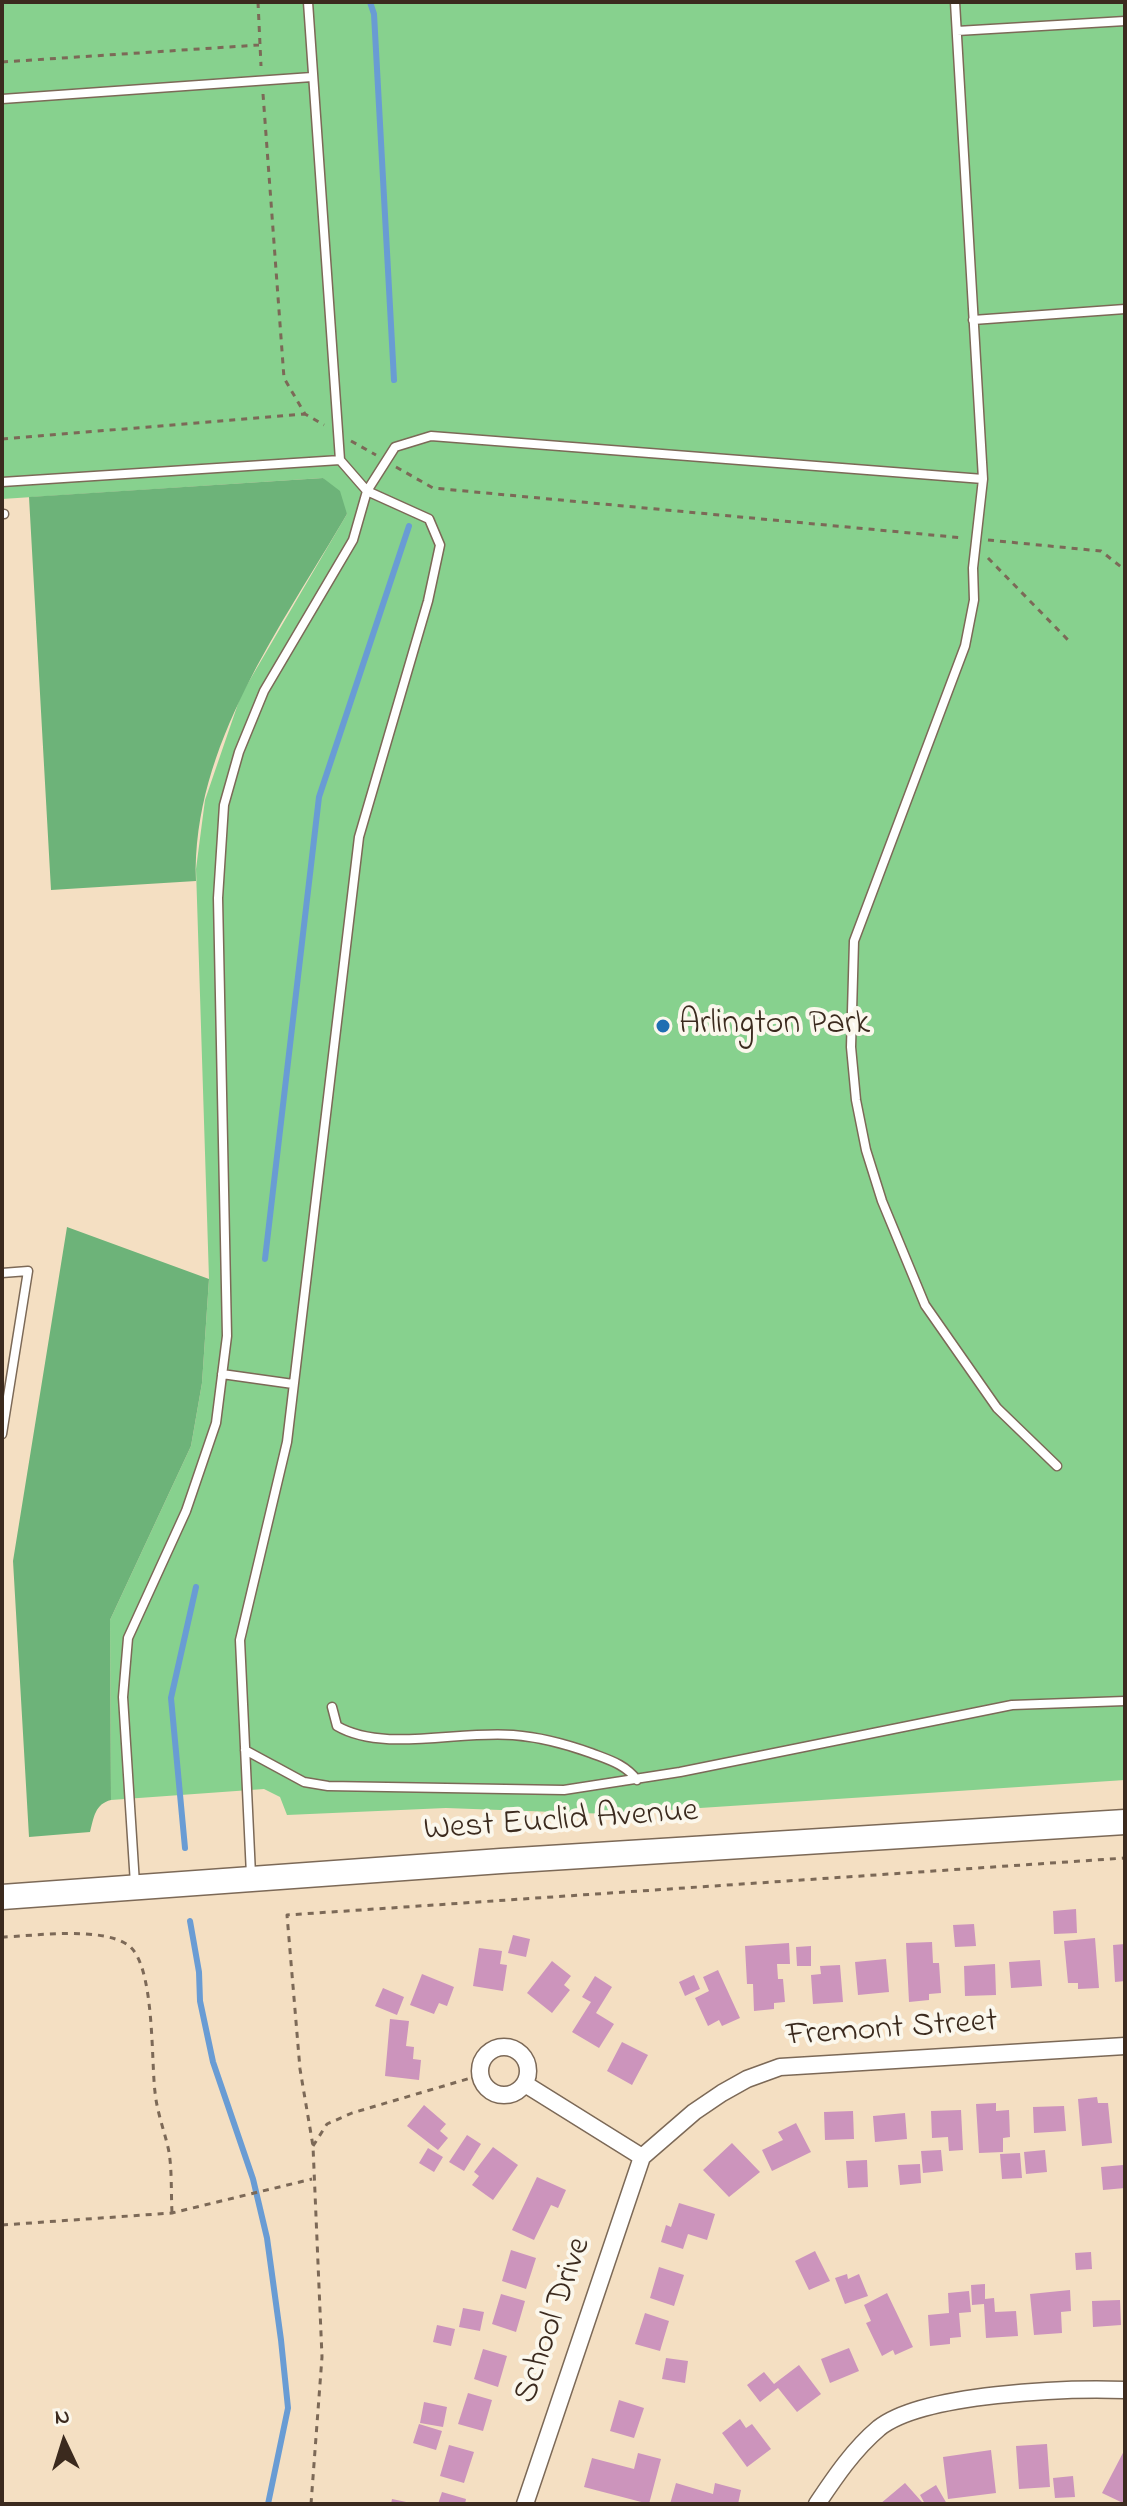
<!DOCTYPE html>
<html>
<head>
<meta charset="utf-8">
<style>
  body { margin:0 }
  #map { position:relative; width:1127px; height:2506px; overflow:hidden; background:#f4dfc2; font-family:"Indie Flower",sans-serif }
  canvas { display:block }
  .frame { position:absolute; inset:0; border:4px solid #3b2a1e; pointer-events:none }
  .north { position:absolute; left:24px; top:2402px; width:80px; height:80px; -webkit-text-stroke:6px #fbf7ec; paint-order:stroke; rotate:356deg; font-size:22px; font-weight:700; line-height:32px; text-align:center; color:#3b2a1e }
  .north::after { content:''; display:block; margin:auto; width:28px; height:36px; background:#3b2a1e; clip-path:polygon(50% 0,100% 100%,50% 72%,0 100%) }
</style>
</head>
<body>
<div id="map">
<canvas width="1127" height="2506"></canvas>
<div class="frame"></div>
<div class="north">N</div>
</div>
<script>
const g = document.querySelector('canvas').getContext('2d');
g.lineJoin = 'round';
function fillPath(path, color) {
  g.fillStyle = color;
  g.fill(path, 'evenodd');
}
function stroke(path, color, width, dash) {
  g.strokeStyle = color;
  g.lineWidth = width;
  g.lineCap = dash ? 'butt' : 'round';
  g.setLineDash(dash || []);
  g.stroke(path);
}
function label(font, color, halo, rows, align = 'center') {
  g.font = font + ' "Indie Flower",sans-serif';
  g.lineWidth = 8;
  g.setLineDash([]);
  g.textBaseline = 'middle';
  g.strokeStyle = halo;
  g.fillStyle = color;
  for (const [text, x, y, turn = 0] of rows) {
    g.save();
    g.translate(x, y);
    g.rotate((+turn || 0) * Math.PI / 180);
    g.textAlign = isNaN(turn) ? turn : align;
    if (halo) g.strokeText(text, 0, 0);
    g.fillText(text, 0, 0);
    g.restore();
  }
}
fillPath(new Path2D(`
  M2,2H1125V1780L609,1814L446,1808L287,1815L280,1797L264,1789L111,1800L110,1620L191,1446L202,1383L209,1279L196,869L205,800L241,695L347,514L323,478L2,499Z`), '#87d18e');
fillPath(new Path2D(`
  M323,478L340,491L347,514C282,626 192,745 196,881L51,890L29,497Z
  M67,1227L209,1279L202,1383L191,1446L110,1620L111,1800C95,1804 94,1817 90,1832L29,1837L13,1561Z`), '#6db379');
stroke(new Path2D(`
  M370,2L374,14L394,380
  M265,1259L319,797L409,526
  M185,1848L171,1698L196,1587
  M190,1921L199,1972L200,2001L213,2062L253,2179L267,2238L281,2340L288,2408L268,2504`), '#699cd4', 6);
fillPath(new Path2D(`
  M1076,1909L1077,1933L1054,1934L1053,1911Z
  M974,1924L976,1946L955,1947L953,1925Z
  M513,1935L530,1939L526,1957L508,1953Z
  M1095,1938L1099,1988L1078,1989V1983H1068L1064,1941Z
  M932,1942L933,1963H939L941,1993L929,1994V2000L909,2002L906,1943Z
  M789,1943L790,1964H777L778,1979H783L785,2002L774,2003V2009L754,2011L753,1984H747L745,1946Z
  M1125,1944V1981L1115,1982L1113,1945Z
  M811,1946V1966H797L796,1947Z
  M479,1948L502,1951L500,1964L507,1965L503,1991L473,1986Z
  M886,1959L889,1992L858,1995L855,1962Z
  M1040,1960L1042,1986L1011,1988L1009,1962Z
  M552,1961L571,1976L564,1985L570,1990L552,2013L527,1993Z
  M995,1964L996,1995L965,1996L964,1966Z
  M840,1965L843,2002L813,2004L811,1975L821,1974L820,1966Z
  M718,1970L740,2018L722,2026L719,2020L708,2026L695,1998L709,1991L703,1977Z
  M422,1974L454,1987L447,2006L439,2003L434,2014L410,2005Z
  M694,1975L700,1989L685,1996L679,1982Z
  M595,1976L612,1987L596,2013L614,2024L599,2048L572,2032L591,2002L582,1997Z
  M383,1988L404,1997L397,2015L375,2006Z
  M390,2019L409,2021L406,2046L414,2047L413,2059L421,2060L419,2080L385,2076Z
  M622,2042L648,2055L632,2085L607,2071Z
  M1097,2097L1098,2103H1108L1112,2143L1082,2146L1078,2099Z
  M996,2103V2111L1009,2110L1010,2137L1003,2138V2152L979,2153L976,2104Z
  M424,2105L446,2124L440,2131L448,2138L438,2150L407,2126Z
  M1064,2106L1066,2131L1034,2133L1033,2107Z
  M961,2110L963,2150L949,2151L948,2137L932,2138L931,2111Z
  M853,2111L854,2139L825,2140L824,2112Z
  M905,2113L907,2139L875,2142L873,2116Z
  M796,2123L811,2152L772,2171L762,2150L783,2140L778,2132Z
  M467,2135L481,2144L464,2171L449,2162Z
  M732,2143L760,2172L729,2197L703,2170Z
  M493,2147L518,2165L493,2200L472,2185L479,2176L474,2172Z
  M428,2148L443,2157L434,2172L419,2163Z
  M941,2150L943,2171L923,2173L921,2151Z
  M1045,2150L1047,2172L1026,2174L1024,2152Z
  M1020,2153L1022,2178L1002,2179L1000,2154Z
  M867,2160L868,2187L848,2188L846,2161Z
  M920,2164L921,2183L900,2185L898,2165Z
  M1123,2165L1125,2188L1103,2190L1101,2167Z
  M537,2177L566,2190L558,2208L551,2205L534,2240L512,2230Z
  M679,2203L715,2214L707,2240L688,2234L683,2249L661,2242L666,2225L671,2227Z
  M511,2250L536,2258L526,2289L502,2281Z
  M815,2251L830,2281L809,2290L795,2261Z
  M1091,2252L1092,2269L1076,2270L1075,2253Z
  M659,2267L684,2275L674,2306L650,2298Z
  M847,2274L848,2279L859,2274L868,2296L845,2304L835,2278Z
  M985,2284V2299L994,2298L995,2312L1016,2311L1018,2336L986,2338L984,2304L972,2305L971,2285Z
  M1070,2290L1071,2311L1061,2312L1062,2333L1034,2335L1030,2294Z
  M969,2291L971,2312L959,2313L961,2337L950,2338V2344L930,2346L928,2315L949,2313L948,2293Z
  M887,2293L913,2347L895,2355L893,2350L882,2356L866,2323L871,2321L864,2305Z
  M501,2294L525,2301L516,2332L492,2324Z
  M1120,2300L1121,2325L1093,2327L1092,2301Z
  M463,2308L484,2312L480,2331L459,2327Z
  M645,2313L669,2321L660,2351L635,2344Z
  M437,2325L455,2329L451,2346L433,2342Z
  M849,2348L859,2371L830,2383L821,2359Z
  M483,2349L507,2356L498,2387L474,2379Z
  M666,2358L688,2361L685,2383L662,2379Z
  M799,2365L821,2394L797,2412L778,2388L760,2402L747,2385L764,2372L774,2384Z
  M468,2393L492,2400L483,2431L458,2424Z
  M619,2400L644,2408L634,2438L610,2431Z
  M424,2402L447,2407L443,2427L420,2423Z
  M740,2419L746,2428L752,2424L771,2449L747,2467L722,2433Z
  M419,2424L442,2431L436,2450L413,2443Z
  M1047,2444L1050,2487L1019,2489L1016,2446Z
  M449,2445L474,2452L464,2483L440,2476Z
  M1125,2449V2499L1123,2503L1102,2493Z
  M991,2450L996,2493L948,2499L943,2457Z
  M638,2453L661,2459L649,2504L584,2487L592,2458L634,2469Z
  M1073,2476L1075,2497L1055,2498L1053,2478Z
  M676,2483L713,2494L715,2483L741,2490L738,2504H670Z
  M905,2483L922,2502L880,2504Z
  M936,2485L947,2504H925L920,2495Z
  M442,2492L466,2499L465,2504H438Z
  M392,2499L411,2503V2504H391Z`), '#cc94bc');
const service = new Path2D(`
  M955,2L983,479L973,568L974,600L965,646L854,941L851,1047L856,1100L866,1150L882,1201L925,1305L997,1408L1057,1466
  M957,31L1125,21
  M2,99L312,77
  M973,320L1125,309
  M2,482L340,460
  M2,514H4
  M2,1273L28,1271L2,1434
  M222,1374L293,1384
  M332,1707L337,1726C383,1753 460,1730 513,1735C539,1737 566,1744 591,1753C609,1760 625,1764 637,1780
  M245,1750L304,1782L328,1786L564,1790L680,1772L1012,1705L1125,1701
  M251,1875L240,1640L287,1442L359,837L428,601L440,545L429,519L367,491L340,460L308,2
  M135,1884L123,1697L128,1638L186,1511L216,1423L227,1336L218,898L224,805L239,752L264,691L353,540L367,491L395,447L431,436L983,479`);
const minor = new Path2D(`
  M480 2071a24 24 0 1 1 48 0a24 24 0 1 1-48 0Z
  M525,2084L642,2157
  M525,2504L642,2157L694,2112L722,2093L747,2079L780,2067L1125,2046
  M817,2504C835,2477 854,2449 879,2428C923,2393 1067,2388 1125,2390`);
const secondary = new Path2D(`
  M2,1897L501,1861L1125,1822`);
stroke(service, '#7c6957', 11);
stroke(minor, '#7c6957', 19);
stroke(secondary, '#7c6957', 27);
stroke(new Path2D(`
  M258,2L261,66
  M2,62L259,45
  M263,94L284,378L305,414L324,425
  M2,439L305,414
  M351,441L376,455
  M396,467L433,488L964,538
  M988,540L1101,551L1125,570
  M988,558L1069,641
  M2,1937C35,1936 100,1926 128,1945C155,1964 151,2060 155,2092C157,2113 165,2132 169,2152C172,2171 171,2193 172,2213
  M313,2146L327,2124L352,2113L481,2075
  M2,2225L172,2213L312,2179
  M311,2504L322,2357L313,2146L300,2069L287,1915L1125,1858`), '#7c6957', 3, [6, 6]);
stroke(service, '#fff', 8);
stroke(minor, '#fff', 16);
stroke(secondary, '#fff', 24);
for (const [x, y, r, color] of [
  [663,1026,8,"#1f6fb2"]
]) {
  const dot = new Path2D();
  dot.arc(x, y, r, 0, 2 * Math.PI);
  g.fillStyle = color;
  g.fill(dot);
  stroke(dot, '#fbf7ec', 3);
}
label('34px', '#3b2a1e', '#fbf7ec', [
  ["Arlington Park",679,1026]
], 'left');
label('34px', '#3b2a1e', '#fbf7ec', [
  ["West Euclid Avenue",561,1823,-4],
  ["Fremont Street",892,2031,-4],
  ["School Drive",555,2321,-71]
]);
</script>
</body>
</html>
